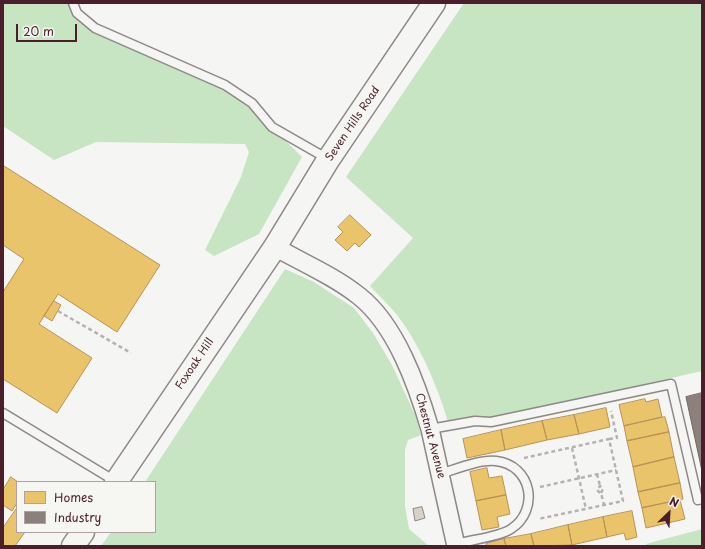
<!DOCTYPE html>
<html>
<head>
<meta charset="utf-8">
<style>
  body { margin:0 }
  #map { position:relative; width:705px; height:549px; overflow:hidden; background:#f5f5f3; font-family:"Playpen Sans",sans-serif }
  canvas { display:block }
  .frame { position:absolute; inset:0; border:4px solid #4a1f2b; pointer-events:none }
  .legend { position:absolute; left:16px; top:481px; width:140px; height:52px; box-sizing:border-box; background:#f6f6f2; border:1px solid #b1a0a2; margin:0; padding:5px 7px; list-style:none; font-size:12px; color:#4a1f2b }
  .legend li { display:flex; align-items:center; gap:8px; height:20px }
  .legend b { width:20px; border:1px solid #b1a0a2 }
  .north { position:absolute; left:649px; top:493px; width:40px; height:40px; -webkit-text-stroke:3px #f6f6f2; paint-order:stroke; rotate:25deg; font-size:11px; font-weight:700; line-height:16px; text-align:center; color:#4a1f2b }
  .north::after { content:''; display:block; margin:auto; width:14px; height:18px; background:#4a1f2b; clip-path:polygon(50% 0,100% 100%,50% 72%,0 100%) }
  .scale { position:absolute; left:16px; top:24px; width:61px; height:18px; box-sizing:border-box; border:2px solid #4a1f2b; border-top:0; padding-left:5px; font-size:12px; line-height:14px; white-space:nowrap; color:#4a1f2b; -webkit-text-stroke:3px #f6f6f2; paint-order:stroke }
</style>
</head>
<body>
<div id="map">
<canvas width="705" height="549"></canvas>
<div class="frame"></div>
<ul class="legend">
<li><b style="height:11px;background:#e9c46a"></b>Homes</li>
<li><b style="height:11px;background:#8a817c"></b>Industry</li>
</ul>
<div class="north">N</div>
<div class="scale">20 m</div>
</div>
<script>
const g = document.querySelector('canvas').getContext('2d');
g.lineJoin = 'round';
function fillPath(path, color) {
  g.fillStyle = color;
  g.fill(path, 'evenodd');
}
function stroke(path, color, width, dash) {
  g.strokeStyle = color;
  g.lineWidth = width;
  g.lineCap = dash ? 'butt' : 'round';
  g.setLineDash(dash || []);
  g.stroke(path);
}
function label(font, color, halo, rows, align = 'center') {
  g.font = font + ' "Playpen Sans",sans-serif';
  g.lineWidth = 4;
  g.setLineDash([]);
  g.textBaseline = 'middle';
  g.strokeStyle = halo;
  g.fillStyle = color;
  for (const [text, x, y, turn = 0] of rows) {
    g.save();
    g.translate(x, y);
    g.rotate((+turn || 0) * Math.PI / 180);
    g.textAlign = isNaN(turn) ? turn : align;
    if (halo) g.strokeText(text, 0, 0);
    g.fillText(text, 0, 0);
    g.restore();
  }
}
fillPath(new Path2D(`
  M3,3H67L95,28L225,85L252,103L272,127L302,157L259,234L214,256L205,250L241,177L249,152L245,144L96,142L54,160L3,126Z
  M464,3H702V371L450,429C441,394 420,344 397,315C389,305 379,296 370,286L413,238L346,177Z
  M285,269L314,282L354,308L373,333L392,365L416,417L421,435L408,440L405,450V506L409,529L429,546H101L111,532H155V482H145Z
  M702,529V546H647L646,544Z`), '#c7e5c3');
const homes = new Path2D(`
  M4,166L160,265L117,332L58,294L39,324L92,358L57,413L3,379V292L24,259L3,245V168Z
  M350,215L371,235L359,247L355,243L347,251L335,240L343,232L338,227Z
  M54,301L61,305L52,321L44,316Z
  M645,399L646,402L658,399L662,417L624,426L619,405Z
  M606,408L610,427L579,434L574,415Z
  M574,415L579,434L547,440L542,421Z
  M665,417L669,432L627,441L624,426Z
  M542,421L547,440L505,450L501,430Z
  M501,430L505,450L467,458L463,439Z
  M669,432L674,457L633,467L627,441Z
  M674,457L680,483L638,492L633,467Z
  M487,468L489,478L502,476L506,495L476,501L470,472Z
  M11,477L18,482H17V503L12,511L3,505V490Z
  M680,483L683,499L642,508L638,492Z
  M506,495L510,514L497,517L499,527L482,530L476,501Z
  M680,500L685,519L646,528L642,508Z
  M17,508V532H25L15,546H3V528Z
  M632,511L637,537L626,540L624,533L607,537L603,517Z
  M603,517L607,537L572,545L568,525Z
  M568,525L572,545L534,546L531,534Z
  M531,534L534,546H506L504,539Z
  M504,539L506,546H486V544Z`);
fillPath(homes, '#e9c46a');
stroke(homes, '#b99257', 1);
const industry = new Path2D(`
  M702,393V471L686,397Z`);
fillPath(industry, '#8a817c');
stroke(industry, '#776464', 1);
const building = new Path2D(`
  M422,507L425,518L415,521L413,509Z`);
fillPath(building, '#d8d1c8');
stroke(building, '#8f8788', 1);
const lane = new Path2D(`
  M73,3L77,13L95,28L225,85L252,103L272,127L328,159
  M3,413L115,481
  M430,429L475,421L491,422L671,384L698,500L702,499
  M440,474C456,469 480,459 496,461C532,465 540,510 511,529C499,537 470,540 456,544`);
const street = new Path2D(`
  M275,247C303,263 334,276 359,296C396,325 417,385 430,429L456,546`);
const secondary = new Path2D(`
  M116,482L275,247L328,160L434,3
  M73,546L83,532`);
stroke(lane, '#8f8788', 11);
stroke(street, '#8f8788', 20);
stroke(secondary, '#8f8788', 25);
stroke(new Path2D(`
  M58,311L131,353
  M609,439L617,438L611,411
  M572,448L586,509
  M524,458L609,439L623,501L538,519
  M597,474L600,486
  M540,487L616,470
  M601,493L603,489L600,486L597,490L599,492L601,493L604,505`), '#b6b2b2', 2.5, [4, 3]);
stroke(lane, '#f5f5f3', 8);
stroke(street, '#f5f5f3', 17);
stroke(secondary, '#f5f5f3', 22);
label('11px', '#4a1f2b', '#f6f6f2', [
  ["Seven Hills Road",353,124,-56],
  ["Foxoak Hill",195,364,-56],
  ["Chestnut Avenue",430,436,75]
]);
</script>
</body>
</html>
